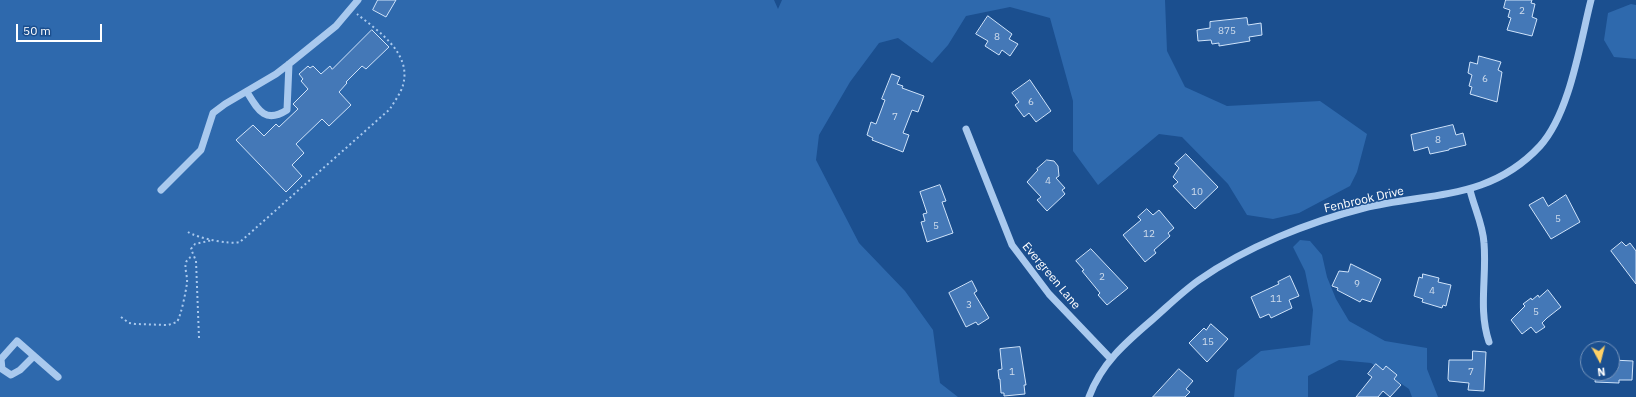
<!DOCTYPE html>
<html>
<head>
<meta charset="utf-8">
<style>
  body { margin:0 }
  #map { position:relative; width:1636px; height:397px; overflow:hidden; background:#1b4f8f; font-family:"IBM Plex Sans",sans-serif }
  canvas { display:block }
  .north { position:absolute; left:1580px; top:341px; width:40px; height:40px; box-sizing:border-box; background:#1b4f8f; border:1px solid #7695bc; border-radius:50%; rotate:173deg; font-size:11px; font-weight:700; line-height:16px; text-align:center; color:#fff }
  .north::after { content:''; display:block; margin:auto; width:14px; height:18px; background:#ffd166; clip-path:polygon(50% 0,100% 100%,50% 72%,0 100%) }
  .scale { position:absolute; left:16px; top:24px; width:86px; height:18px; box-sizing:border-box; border:2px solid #fff; border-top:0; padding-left:5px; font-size:12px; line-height:14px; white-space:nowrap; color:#fff; -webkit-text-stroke:3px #1b4f8f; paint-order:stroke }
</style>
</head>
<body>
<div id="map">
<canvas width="1636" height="397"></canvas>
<div class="north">N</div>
<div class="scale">50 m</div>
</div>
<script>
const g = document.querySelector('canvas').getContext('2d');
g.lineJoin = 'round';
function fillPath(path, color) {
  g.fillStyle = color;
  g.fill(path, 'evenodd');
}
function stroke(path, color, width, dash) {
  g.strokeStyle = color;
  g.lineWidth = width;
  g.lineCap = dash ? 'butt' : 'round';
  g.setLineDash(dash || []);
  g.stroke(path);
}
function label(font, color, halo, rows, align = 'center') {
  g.font = font + ' "IBM Plex Sans",sans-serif';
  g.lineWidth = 3;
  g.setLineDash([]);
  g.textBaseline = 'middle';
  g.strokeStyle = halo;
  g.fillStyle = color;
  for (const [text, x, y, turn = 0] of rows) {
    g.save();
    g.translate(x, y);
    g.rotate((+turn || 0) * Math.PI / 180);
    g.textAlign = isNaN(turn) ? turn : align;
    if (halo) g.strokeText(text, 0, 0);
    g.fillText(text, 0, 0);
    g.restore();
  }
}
fillPath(new Path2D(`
  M0,0H774L778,9L782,0H1165L1167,51L1185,87L1227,106L1320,101L1367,134L1357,172L1350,186L1299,213L1273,219L1247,215L1228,184L1182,137L1159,134L1098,185L1073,151V101L1050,18L1010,7L966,16L948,45L932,63L898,38L879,43L850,82L819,135L816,160L859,243L905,291L933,330L940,383L958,397H0Z
  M1631,4L1636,5V59L1614,57L1604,40L1608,13Z
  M1300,240L1310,241L1322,255L1327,277L1336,299L1349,321L1385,341L1427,348V369L1438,397H1412L1409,389L1371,363L1339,360L1308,376V397H1234L1237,370L1261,351L1310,345L1313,310L1305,271L1293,247Z`), '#2e69ad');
const building = new Path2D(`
  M378,0H396L386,17L373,10Z
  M1506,0H1532L1531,3L1535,4L1532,17L1537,19L1532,36L1507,30L1511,18L1508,17L1510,10L1504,8Z
  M988,16L1012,34L1009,39L1018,44L1010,56L1002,50L999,55L985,46L988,41L976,34Z
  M1247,18L1248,25L1261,23L1262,35L1249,37L1250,41L1219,46V43L1212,44L1211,40L1198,41L1197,30L1210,28V22Z
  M372,30L389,47L366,69L362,66L346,82L347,83L339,92L351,105L329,126L322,119L296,144L304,153L292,165L302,176L286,192L236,140L253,125L264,136L276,124L279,127L298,109L293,104L308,89L301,81L303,79L299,74L308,66L310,68L313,66L321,74L330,66L332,69Z
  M1479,56L1501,62L1498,70L1502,72L1497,102L1470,94L1472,87L1469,86L1472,75L1468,73L1470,62L1477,64Z
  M892,74L900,77L897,84L903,86L902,88L924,96L918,112L912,110L903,133L909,135L903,152L872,140L873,138L867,135L871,122L876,124L885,100L882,99Z
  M1030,80L1051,111L1036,122L1029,113L1024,117L1015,105L1019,102L1012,93Z
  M1453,125L1456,135L1463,133L1466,145L1449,149V150L1430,154L1428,147L1414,151L1411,135Z
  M1186,154L1218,187L1195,209L1173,186L1178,182L1173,177L1179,168L1175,164Z
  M1047,160L1054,161L1058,166L1059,176L1056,178L1065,188L1062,190L1065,194L1047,211L1037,200L1041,197L1027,182L1038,170L1037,169Z
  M940,185L946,201L942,202L953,233L927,242L921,222L925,221L923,214L927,213L920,192Z
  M1566,195L1580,222L1551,239L1529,205L1543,197L1548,206Z
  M1147,209L1153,215L1159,210L1174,228L1168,233L1170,236L1154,250L1156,253L1145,262L1123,235L1141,220L1138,217Z
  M1622,242L1626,246L1630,243L1636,251V284L1611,251Z
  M1091,249L1128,288L1107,305L1098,295L1100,293L1082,271L1084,270L1076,261Z
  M1351,264L1381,279L1371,302L1362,299L1360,302L1337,290L1338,288L1332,286L1339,271L1348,272Z
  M1423,274L1439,278L1438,282L1451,285L1446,306L1443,305L1442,308L1422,302L1423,299L1414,296L1419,277L1422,278Z
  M1290,276L1299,296L1289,300L1292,308L1271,318L1269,314L1260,318L1251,297L1279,284L1278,282Z
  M972,281L977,291L974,293L989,318L978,325L976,322L966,327L949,293Z
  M1548,290L1561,307L1547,318L1542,323L1545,327L1536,333L1531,327L1522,334L1511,320L1525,306L1523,304L1531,298L1532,300L1538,295L1539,297Z
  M1211,324L1228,339L1207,362L1189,343L1204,328L1206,330Z
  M1020,347L1026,385H1024L1025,394L1004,396V393H1001L1000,379H999L998,370L1002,369L1000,349Z
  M1473,351L1486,352L1484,391L1468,390L1469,383L1449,381L1448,379L1449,360H1472Z
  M1612,360L1633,361L1632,380H1619V383L1595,382L1596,373H1612Z
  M1376,364L1383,370L1386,366L1397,375L1394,379L1401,385L1390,397L1383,391L1378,397H1356L1372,377L1368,374Z
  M1179,369L1193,381L1186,389L1190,392L1185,397H1153Z`);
fillPath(building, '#4478b7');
stroke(building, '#cfe3fa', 1);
stroke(new Path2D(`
  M188,232C197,238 230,245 240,242L390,109C394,102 401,93 403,85C412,53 378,31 357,14
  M121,317L129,323L135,324L168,325L177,322C181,316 186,291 187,283C188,273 180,261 193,256
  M199,338L196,261L191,249L195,244L213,240`), '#a9c9ee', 2, [2, 3]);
stroke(new Path2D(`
  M247,92C258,110 265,124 287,110L289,64
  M966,129L1012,245L1049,294L1111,359
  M161,190L201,150L213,113L225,104L276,74L289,64L336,26L358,0
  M1470,190C1474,207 1483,225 1484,243C1487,277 1478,309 1489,342
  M34,356L20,370L11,375L2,369L1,359L17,341L58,377
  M1089,397C1101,364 1125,343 1152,320C1167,307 1182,292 1199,280C1246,247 1309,222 1364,208C1429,192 1489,201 1540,146C1570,113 1580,43 1591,0`), '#a9c9ee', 7);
label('10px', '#d0dded', null, [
  ["2",1522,11],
  ["875",1227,31],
  ["8",997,37],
  ["6",1485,79],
  ["6",1031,102],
  ["7",895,117],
  ["8",1438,140],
  ["4",1048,181],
  ["10",1197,192],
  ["5",1558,219],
  ["5",936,226],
  ["12",1149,234],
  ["2",1102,277],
  ["9",1357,284],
  ["4",1432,291],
  ["11",1276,299],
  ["3",969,305],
  ["5",1536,312],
  ["15",1208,342],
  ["1",1012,372],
  ["7",1471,372]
]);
label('12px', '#fff', '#1b4f8f', [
  ["Fenbrook Drive",1364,200,-13],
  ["Evergreen Lane",1051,276,50]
]);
</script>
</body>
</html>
